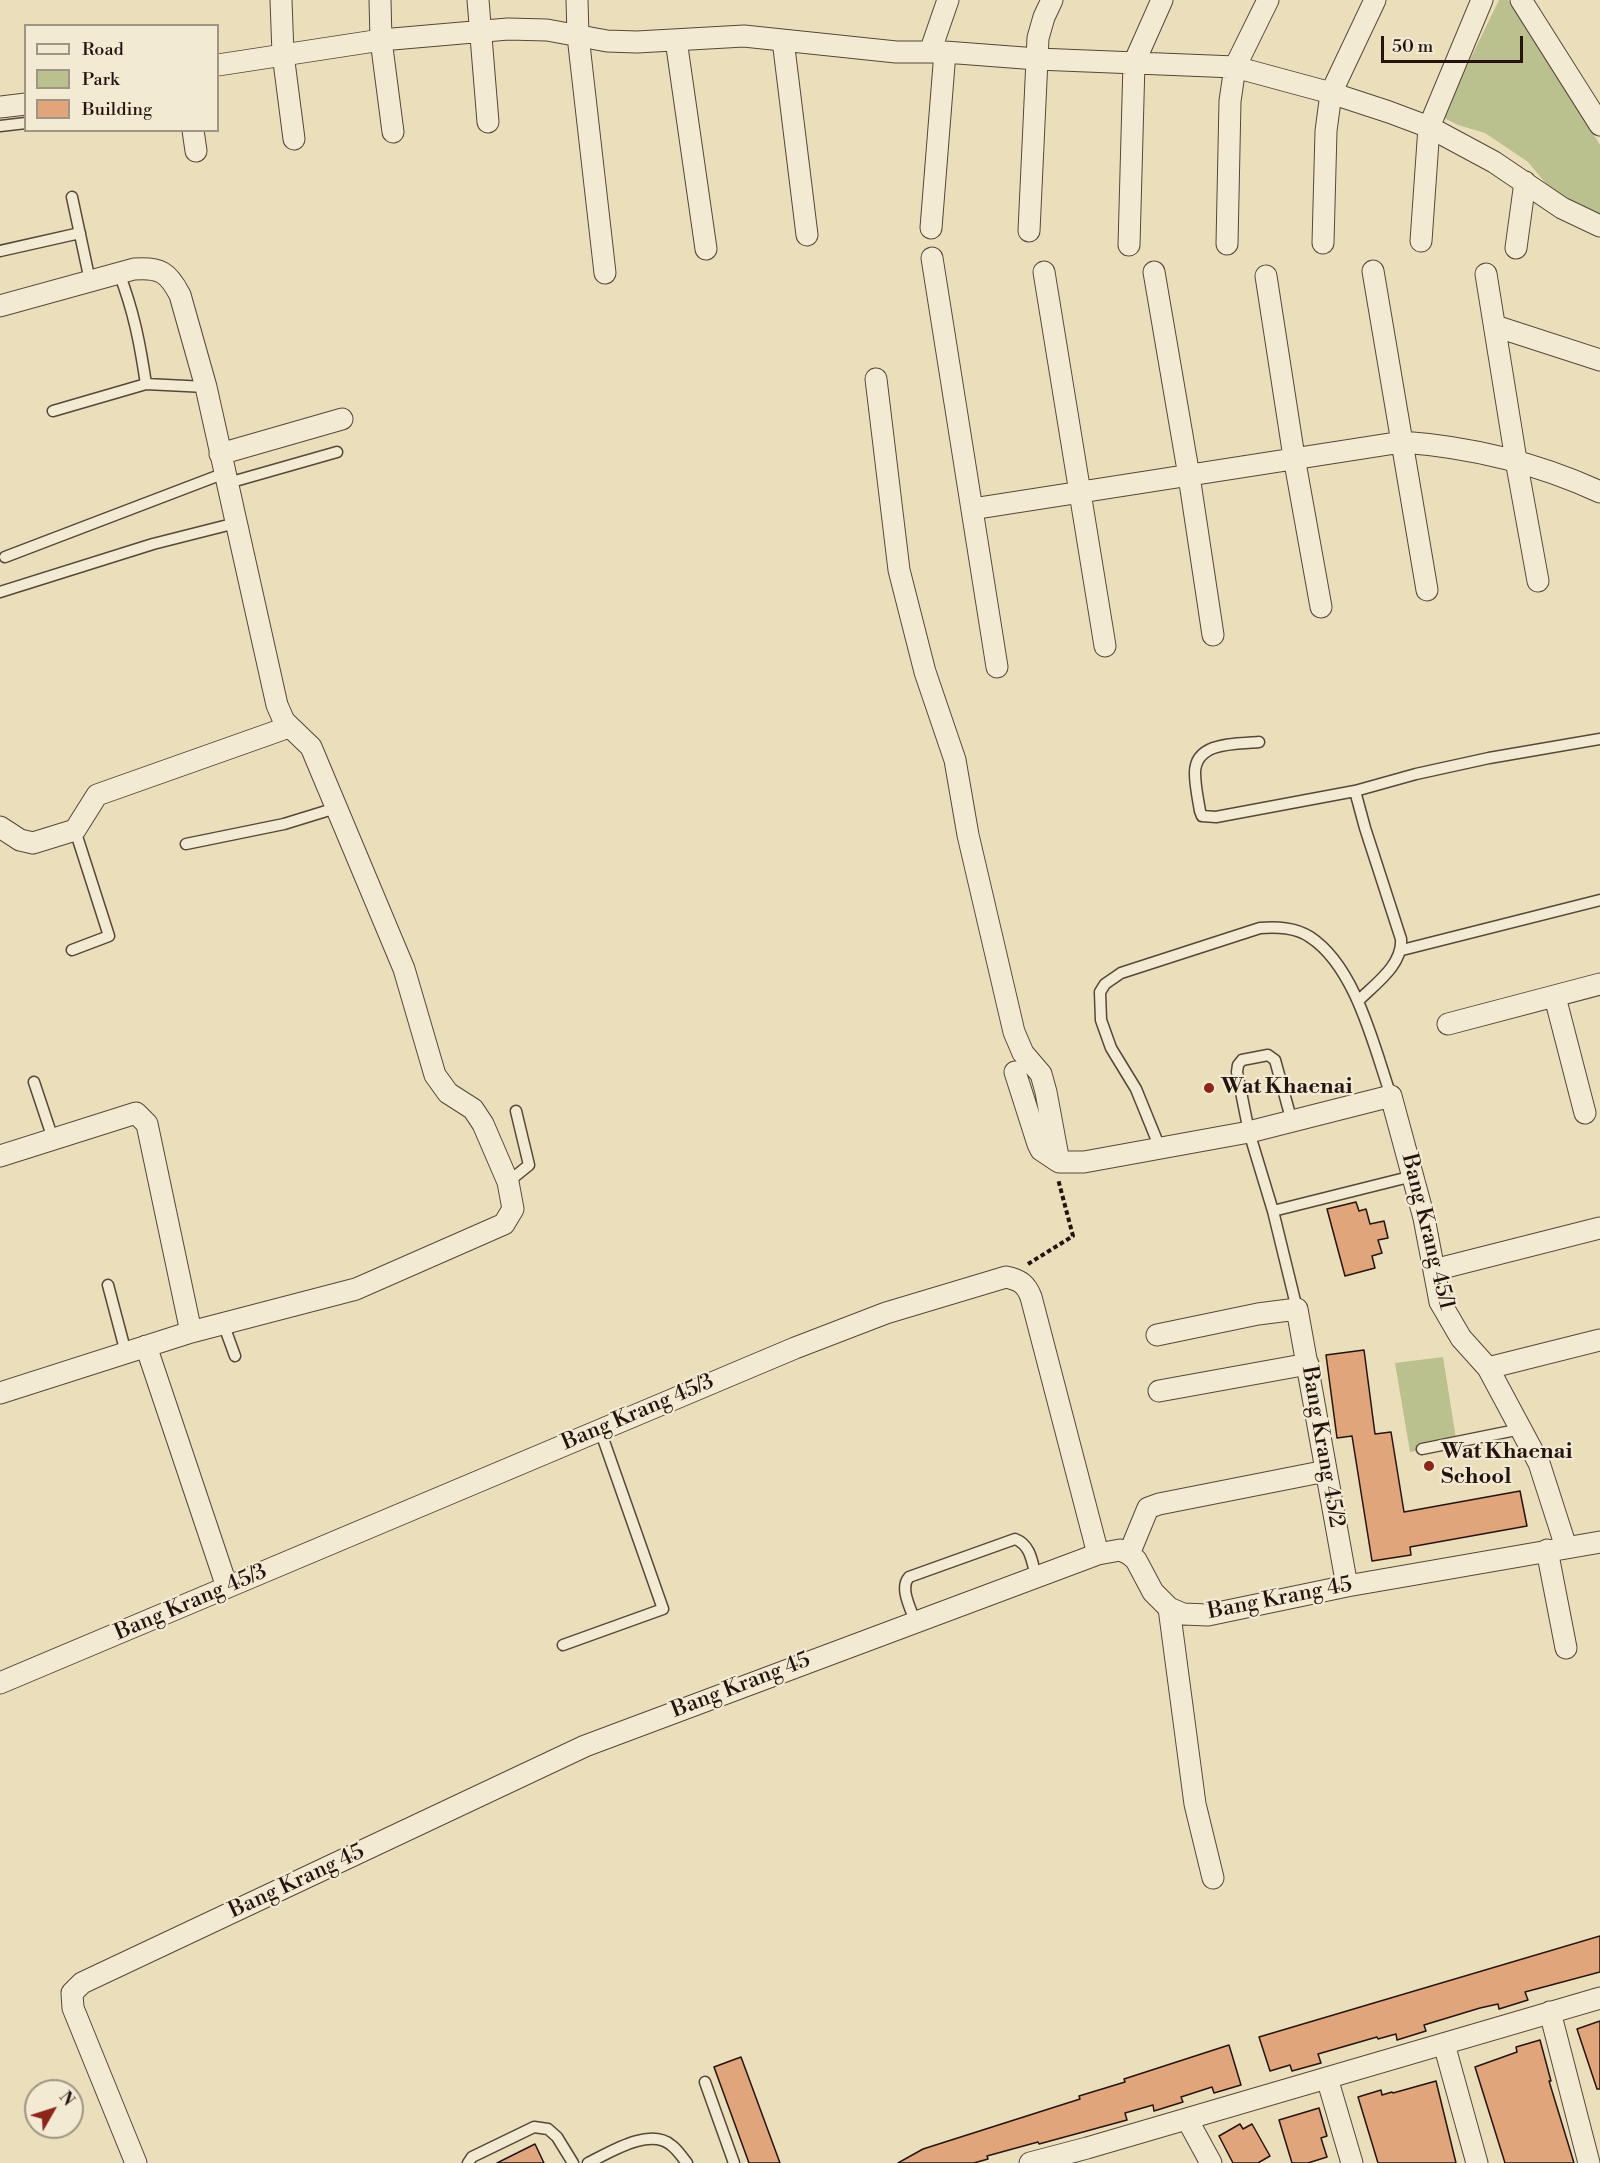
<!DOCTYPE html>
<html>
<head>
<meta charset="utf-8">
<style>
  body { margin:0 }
  #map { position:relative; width:1600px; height:2163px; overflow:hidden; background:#ebdfbb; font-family:"Libre Bodoni",serif }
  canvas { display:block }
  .legend { position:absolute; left:24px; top:24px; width:195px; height:108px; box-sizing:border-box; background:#f2ead3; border:2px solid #a09484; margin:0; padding:8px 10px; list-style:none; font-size:18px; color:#25140e }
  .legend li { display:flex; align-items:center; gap:12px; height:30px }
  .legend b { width:30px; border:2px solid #a09484 }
  .north { position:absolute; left:24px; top:2079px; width:60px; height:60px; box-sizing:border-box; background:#f2ead3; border:2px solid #a09484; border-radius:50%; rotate:51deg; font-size:16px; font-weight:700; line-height:24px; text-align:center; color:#25140e }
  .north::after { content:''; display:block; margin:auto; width:21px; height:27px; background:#8f2418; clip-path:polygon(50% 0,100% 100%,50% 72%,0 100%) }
  .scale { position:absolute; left:1381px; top:36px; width:142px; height:27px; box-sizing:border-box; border:3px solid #25140e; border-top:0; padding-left:8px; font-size:18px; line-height:21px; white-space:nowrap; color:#25140e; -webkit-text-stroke:4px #f2ead3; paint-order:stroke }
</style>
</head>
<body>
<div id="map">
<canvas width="1600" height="2163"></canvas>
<ul class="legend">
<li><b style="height:8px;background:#f2ead3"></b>Road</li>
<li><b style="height:16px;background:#bac18e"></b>Park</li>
<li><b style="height:16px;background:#e0a57b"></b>Building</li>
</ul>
<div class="north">N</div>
<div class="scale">50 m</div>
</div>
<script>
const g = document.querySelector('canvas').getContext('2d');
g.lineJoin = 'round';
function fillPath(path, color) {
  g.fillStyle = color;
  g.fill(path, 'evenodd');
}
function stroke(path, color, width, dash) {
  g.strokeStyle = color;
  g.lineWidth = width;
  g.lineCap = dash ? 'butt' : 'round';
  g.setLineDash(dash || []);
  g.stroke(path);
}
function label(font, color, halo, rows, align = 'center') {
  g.font = font + ' "Libre Bodoni",serif';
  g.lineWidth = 4.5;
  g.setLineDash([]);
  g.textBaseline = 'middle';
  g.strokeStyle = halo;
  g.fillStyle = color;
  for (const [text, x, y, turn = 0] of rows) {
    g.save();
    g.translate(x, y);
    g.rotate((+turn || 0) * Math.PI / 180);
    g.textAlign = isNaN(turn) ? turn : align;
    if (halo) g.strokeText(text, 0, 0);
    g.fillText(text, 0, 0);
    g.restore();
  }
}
fillPath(new Path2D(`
  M1499,0H1508L1534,34L1600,145V215L1558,198L1528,162L1485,133L1458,125L1442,117Z
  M1443,1357L1457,1445L1410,1452L1395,1363Z`), '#bac18e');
const building = new Path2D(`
  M1356,1202L1359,1211L1366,1209L1370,1224L1384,1221L1388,1238L1378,1240L1382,1253L1372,1256L1375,1268L1345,1276L1327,1209Z
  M1364,1350L1375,1434L1391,1432L1404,1512L1520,1491L1527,1526L1410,1547L1411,1555L1372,1561L1352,1436L1337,1438L1326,1355Z
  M1600,1936V1972L1525,1992L1528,2000L1499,2009L1498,2004L1480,2008L1424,2025L1426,2031L1397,2040L1396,2034L1378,2039L1377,2037L1318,2054L1321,2063L1292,2071L1290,2065L1270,2071L1259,2037Z
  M1600,2021V2089H1597L1577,2029Z
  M1540,2040L1551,2081H1549L1574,2163H1505L1475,2067L1517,2052L1516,2047Z
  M1229,2045L1241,2085L1214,2093L1212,2087L1181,2097L1183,2102L1154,2111L1153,2105L1125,2113L1127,2120L1039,2144L1038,2142L987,2156L988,2159L974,2163H898L923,2149L1080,2099L1079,2096L1125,2082L1124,2079Z
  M741,2057L780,2163H749L714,2067Z
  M1436,2081L1456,2163H1378L1358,2097L1381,2090L1382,2095L1392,2092L1393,2093Z
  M1319,2108L1327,2136L1321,2138L1327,2157L1308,2163H1292L1279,2120Z
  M1240,2124L1243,2129L1252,2124L1270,2156L1258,2163H1233L1219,2136Z
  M535,2144L544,2163H497Z`);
fillPath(building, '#e0a57b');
stroke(building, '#25140e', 1.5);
const lane = new Path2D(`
  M0,126L26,123
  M72,197L90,281
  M0,251L80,233
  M119,273C134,312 140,344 146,384
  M53,411L146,384L206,387
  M228,483L337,452
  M5,557L225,473
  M0,592L153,544L236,523
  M1259,742C1237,744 1195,741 1195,773C1195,786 1198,799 1200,811L1202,816L1216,817L1355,791
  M186,844L284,824L336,808
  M72,950L109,936L75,830
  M1402,950L1600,900
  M1358,1001C1375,984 1403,965 1401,939L1365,828L1355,791L1416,774L1489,758L1600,739
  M34,1082L53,1139
  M1292,1122L1275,1060L1268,1055L1242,1060L1238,1065L1237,1072L1249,1132L1273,1211L1297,1309
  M1160,1148L1136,1089L1111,1048L1101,1020L1100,992L1105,984L1121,973L1260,928C1277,927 1295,927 1310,937C1356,967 1374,1047 1391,1096
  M508,1182L529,1165L516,1111
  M1273,1211L1413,1176
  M108,1285L126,1353
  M223,1323L235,1356
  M1422,1449L1521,1429
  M915,1621C911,1609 899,1588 909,1577L1015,1539C1031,1545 1032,1562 1036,1577
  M563,1645L663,1609L600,1430
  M705,2082L734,2163
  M468,2163L472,2157L534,2127L548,2129L557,2137L573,2163
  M588,2163C609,2153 649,2127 671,2145C677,2149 682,2157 687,2163`);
const street = new Path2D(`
  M281,0L283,54L294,139
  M380,0L381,40L393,132
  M478,0L488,122
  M577,0L578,36L605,273
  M1521,0L1600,125
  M676,40L706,249
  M783,40L807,235
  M930,52L948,0
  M218,65L381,40L508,29L547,30L607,41L637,42L744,36L896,52H945L1037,59L1235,67L1331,93L1389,112L1429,127L1494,162L1562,208L1600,226
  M0,107L26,104
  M193,130L196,151
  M931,228L945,52
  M1029,231L1038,38L1044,17L1052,0
  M1421,241L1429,127L1482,0
  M1323,243L1326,131L1331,93L1375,0
  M1227,244L1230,101L1235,67L1268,0
  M1129,245L1134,63L1162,0
  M1516,248L1525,182
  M932,258L997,667
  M1373,271L1427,590
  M1044,272L1105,646
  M1154,272L1189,476L1213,635
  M1486,274L1516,460L1538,581
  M1266,276L1294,457L1321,607
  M0,306L134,269C160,267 168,272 180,295L206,387L277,705L284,721L311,747L404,969L435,1075L448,1093L473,1109L483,1124L508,1182L513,1209L504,1224L356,1289L191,1332L0,1393
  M1495,326L1600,360
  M876,379L899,570L925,672L955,760L968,835L1014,1032L1023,1053L1041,1074L1046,1092L1059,1162H1084L1249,1132L1391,1096L1424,1218L1440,1302L1461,1338L1488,1368L1539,1463L1566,1547
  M220,454L342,419
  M972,509L1402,442C1471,447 1537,463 1600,492
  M0,827L20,840L33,843L75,830L97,795L289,727
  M1555,997L1585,1113
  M1448,1024L1600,984
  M1015,1072L1038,1144L1041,1150L1059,1162
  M0,1156L136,1113L147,1124L191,1332
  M1434,1270L1600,1228
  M1157,1335L1258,1314L1297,1309L1347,1586
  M146,1346L227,1587
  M1488,1368L1600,1340
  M1159,1391L1308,1364
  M1547,1550L1566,1648
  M1129,1554L1148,1508L1159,1504L1326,1471
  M1169,1608L1195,1804L1213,1878
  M0,1683L795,1348L886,1313L1006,1277C1020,1280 1026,1284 1031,1297L1098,1554
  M1550,2012L1589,2163
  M1444,2044L1477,2163
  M1327,2078L1352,2163
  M1187,2119L1211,2163
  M136,2163L73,2008L72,1993L82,1983L585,1746L1098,1554L1120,1550L1129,1554L1136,1560L1153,1592L1169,1608L1183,1614L1208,1615L1347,1586L1600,1542
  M1030,2163L1087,2148L1600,1998`);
stroke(lane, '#564739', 13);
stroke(street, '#564739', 23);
stroke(new Path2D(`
  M1028,1264L1073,1236L1058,1179`), '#25140e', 4, [4.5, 3]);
stroke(lane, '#f2ead3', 10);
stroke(street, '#f2ead3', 21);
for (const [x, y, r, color] of [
  [1209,1088,6,"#8f2418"],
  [1429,1466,6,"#8f2418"]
]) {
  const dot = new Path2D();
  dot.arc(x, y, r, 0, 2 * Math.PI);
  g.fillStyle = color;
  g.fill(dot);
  stroke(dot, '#f2ead3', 2);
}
label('bold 22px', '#25140e', '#f2ead3', [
  ["Wat Khaenai",1221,1088],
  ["Wat Khaenai",1441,1453],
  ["School",1441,1478]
], 'left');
label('22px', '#25140e', '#f2ead3', [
  ["Bang Krang 45/1",1427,1232,76],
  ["Bang Krang 45/3",638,1413,-23],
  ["Bang Krang 45/2",1322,1447,80],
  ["Bang Krang 45",1280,1599,-11],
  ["Bang Krang 45/3",191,1603,-23],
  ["Bang Krang 45",741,1686,-21],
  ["Bang Krang 45",297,1882,-25]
]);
</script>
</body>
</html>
